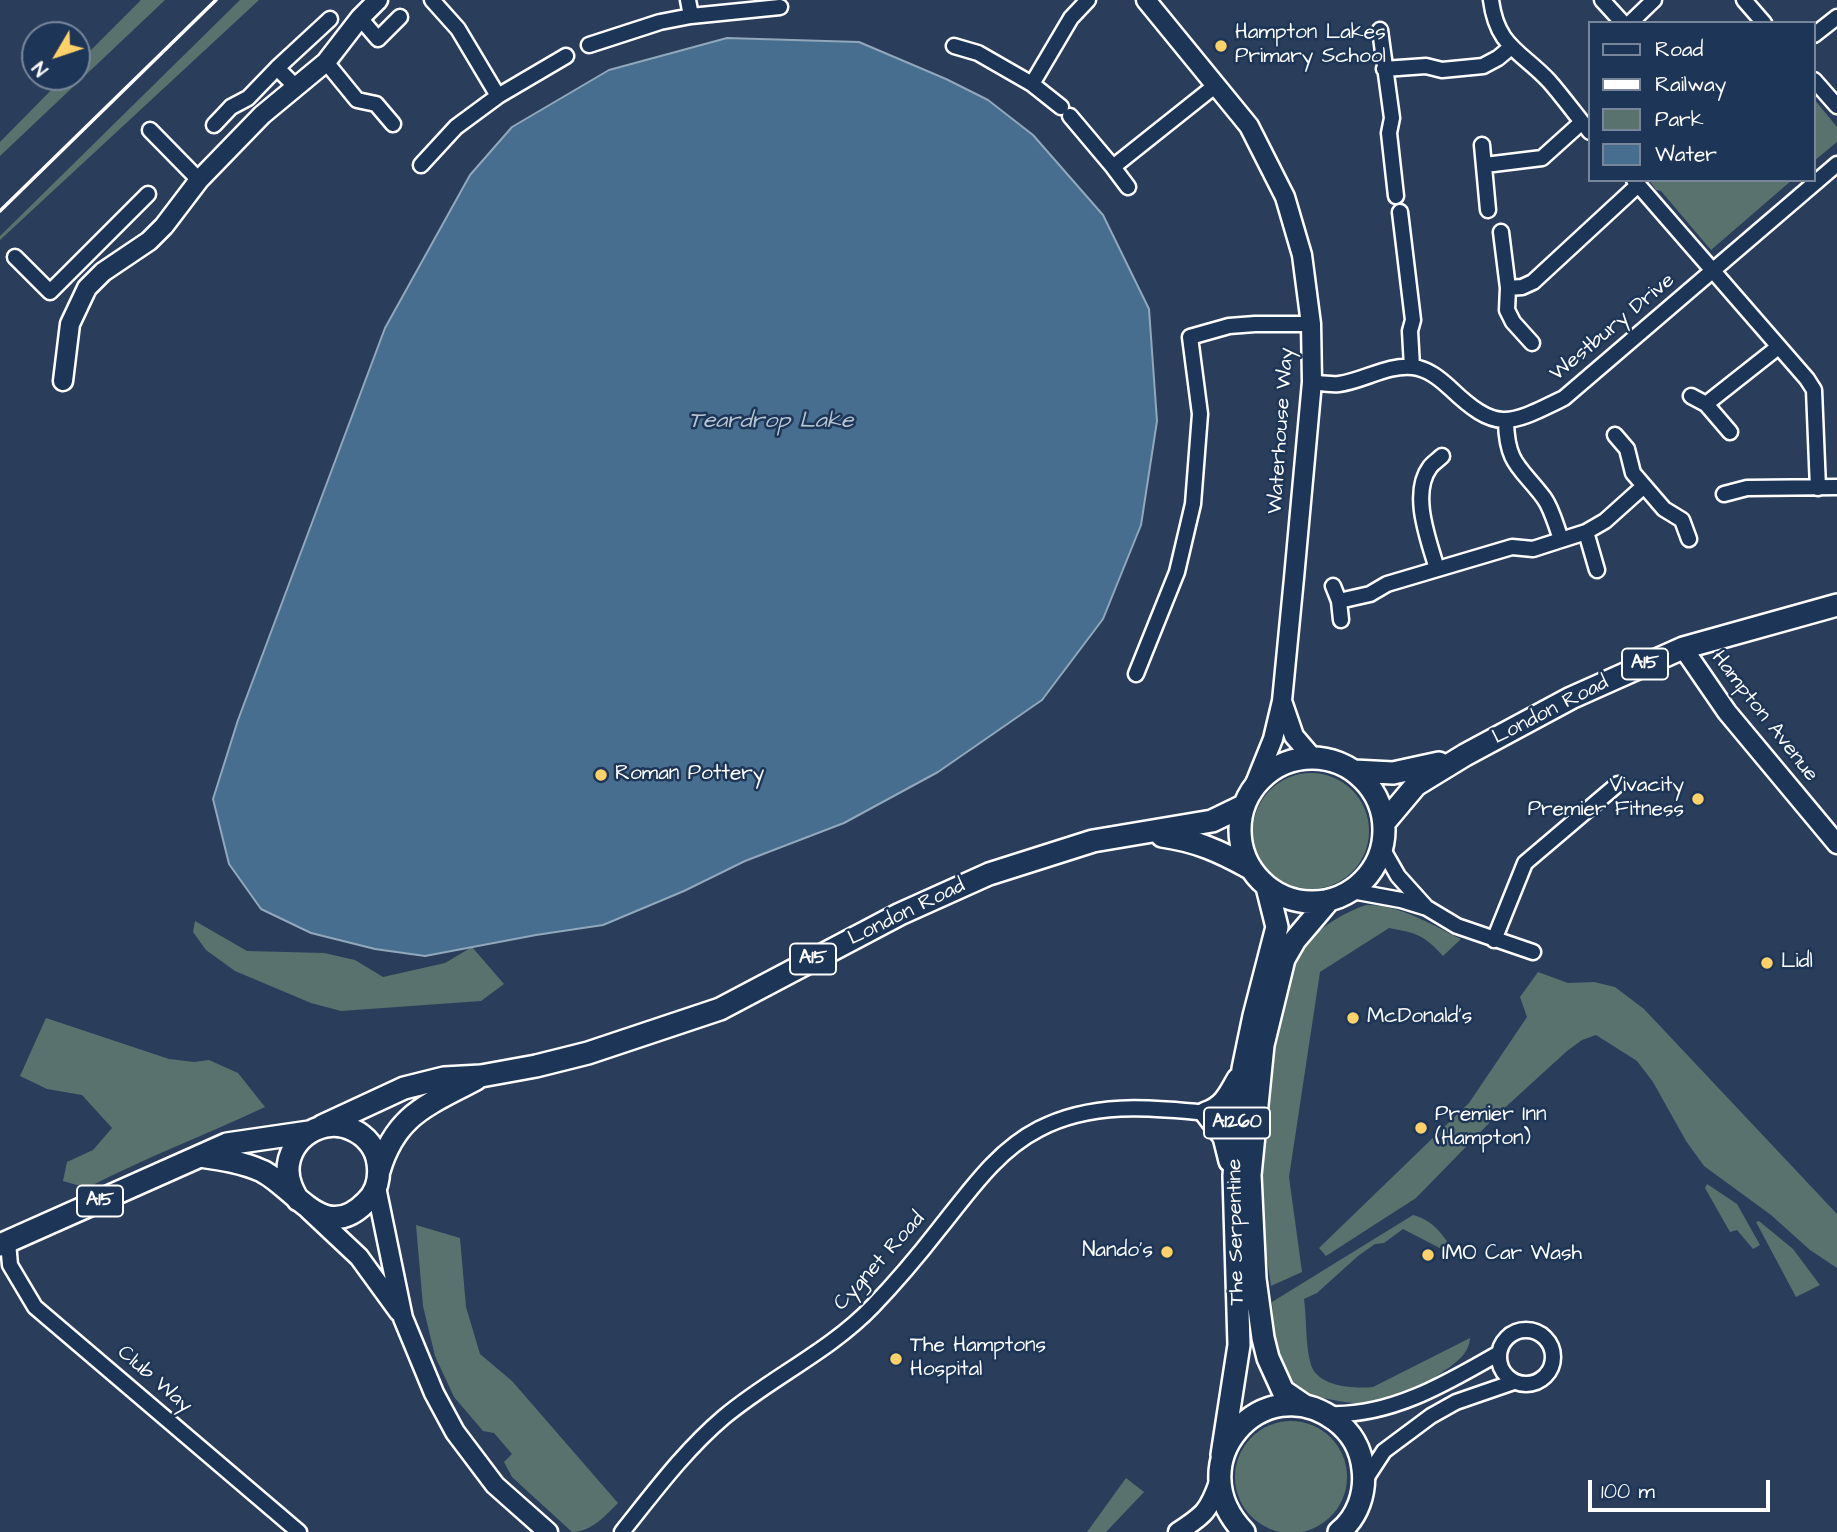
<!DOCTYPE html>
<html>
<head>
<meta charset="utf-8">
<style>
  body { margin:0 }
  #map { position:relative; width:1837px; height:1532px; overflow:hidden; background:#2a3d5b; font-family:"Architects Daughter",sans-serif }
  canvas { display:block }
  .legend { position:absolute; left:1588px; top:21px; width:228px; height:161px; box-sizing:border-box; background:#1d3557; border:2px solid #77869a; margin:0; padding:9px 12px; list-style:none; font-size:21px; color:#fff }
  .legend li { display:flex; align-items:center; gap:14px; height:35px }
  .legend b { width:35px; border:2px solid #77869a }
  .north { position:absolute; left:21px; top:21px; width:70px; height:70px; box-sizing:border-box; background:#1d3557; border:2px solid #77869a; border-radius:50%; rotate:231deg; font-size:19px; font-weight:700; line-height:28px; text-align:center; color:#fff }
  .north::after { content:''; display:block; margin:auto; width:24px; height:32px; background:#ffd166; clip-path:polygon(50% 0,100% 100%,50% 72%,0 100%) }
  .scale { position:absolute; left:1588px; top:1480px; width:182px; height:32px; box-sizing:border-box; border:4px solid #fff; border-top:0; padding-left:9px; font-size:21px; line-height:24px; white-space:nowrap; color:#fff; -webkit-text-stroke:5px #1d3557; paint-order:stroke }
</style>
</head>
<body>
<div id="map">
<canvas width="1837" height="1532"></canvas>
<ul class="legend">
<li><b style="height:9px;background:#1d3557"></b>Road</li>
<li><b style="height:9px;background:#fff"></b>Railway</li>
<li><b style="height:19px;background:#5a726e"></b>Park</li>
<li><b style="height:19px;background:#476e8f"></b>Water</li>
</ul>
<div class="north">N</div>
<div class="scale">100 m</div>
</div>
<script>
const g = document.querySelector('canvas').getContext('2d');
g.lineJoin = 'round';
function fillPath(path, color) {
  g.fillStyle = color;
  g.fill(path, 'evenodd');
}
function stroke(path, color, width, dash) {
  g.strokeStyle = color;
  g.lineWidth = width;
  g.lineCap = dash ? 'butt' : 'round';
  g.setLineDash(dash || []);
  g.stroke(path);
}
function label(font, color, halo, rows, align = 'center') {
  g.font = font + ' "Architects Daughter",sans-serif';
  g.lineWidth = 5;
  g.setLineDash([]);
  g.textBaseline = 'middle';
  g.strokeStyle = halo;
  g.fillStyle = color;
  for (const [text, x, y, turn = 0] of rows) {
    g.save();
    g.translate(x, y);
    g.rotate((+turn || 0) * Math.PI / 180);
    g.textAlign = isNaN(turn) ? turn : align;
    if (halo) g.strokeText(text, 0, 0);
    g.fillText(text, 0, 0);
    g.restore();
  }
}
fillPath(new Path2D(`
  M141,0H165L0,156V142L64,77H77V64Z
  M240,0H259L0,240V236Z
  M1814,99L1837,127V142L1814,161Z
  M1649,180H1792L1711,250L1661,191L1656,190Z
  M1253 831a58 58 0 1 1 116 0a58 58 0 1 1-116 0Z
  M1366,905C1401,905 1430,924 1461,939L1443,956C1424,935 1417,933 1389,928L1320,972L1289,1177L1302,1272L1271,1286C1266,1251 1260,1216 1260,1180C1258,1126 1273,975 1311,938C1327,923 1346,912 1366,905Z
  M195,921L247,951L324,953L355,960L383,977L445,963L472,947L504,984L481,1001L341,1011L311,1003L235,971L206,950L193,932Z
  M1538,972L1568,983L1594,982L1615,987L1644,1009L1837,1214V1268L1810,1250L1771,1215L1704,1166L1686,1141L1653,1082L1637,1061L1596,1035L1582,1040L1567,1051L1499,1113L1416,1198L1326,1256L1319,1248L1469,1103L1527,1017L1520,997Z
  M46,1018L169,1059L194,1062L209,1060L238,1073L265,1107C206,1135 144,1158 87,1188L63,1181L67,1162L93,1150L112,1128L82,1095L47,1089L20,1076Z
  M1707,1184L1737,1204L1760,1245L1753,1249L1737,1230L1730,1232L1705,1188Z
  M1413,1215C1436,1221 1445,1238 1457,1257L1403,1229L1384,1243L1375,1244L1358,1256L1317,1293L1304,1299C1307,1320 1305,1345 1311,1365C1318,1387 1355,1389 1373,1387L1470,1338C1469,1355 1454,1364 1441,1373C1427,1383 1410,1395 1394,1400C1366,1409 1335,1400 1308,1395C1276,1378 1274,1333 1272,1302Z
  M1759,1221L1793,1249L1820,1285L1796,1297L1756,1222Z
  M416,1225L460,1238L466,1307L480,1354L512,1381L618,1503C605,1516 591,1532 572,1532L512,1477L504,1462L512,1454L494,1433L483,1431L454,1397L435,1356L423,1306Z
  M1235 1477a56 56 0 1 1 112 0a56 56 0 1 1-112 0Z
  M1126,1478L1144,1492L1106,1532H1087Z`), '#5a726e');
const water = new Path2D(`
  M727,38L859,42L946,79L988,100L1033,135L1103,215L1149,309L1157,421L1141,525L1103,619L1042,700L938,772L844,823L745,861L684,891L603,925L536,935L425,956L375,949L311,933L261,909L229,864L213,799L238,720L385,328L470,175L512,127L609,70Z`);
fillPath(water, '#476e8f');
stroke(water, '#91a8bc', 2);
const minor = new Path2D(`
  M432,0L458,29L498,96L566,56
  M688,0L691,16L780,7
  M1491,0C1497,47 1521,51 1549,81C1563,97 1576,115 1590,132
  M1602,0L1623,23
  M1744,0L1764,23
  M360,18L378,39L400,17
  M1630,23L1654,0
  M1380,30L1392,118L1389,133L1396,196
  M1814,35L1837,17
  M589,45L660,22L691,16
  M954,46L978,53L1032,84
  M326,62L357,100L376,104L393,124
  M1384,69L1426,66L1442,70L1483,66L1498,58L1510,48
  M1814,80L1837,106
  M296,87L277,68L330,19
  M1061,107L1032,84L1071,18L1088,0
  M1070,116L1113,167
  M214,125L231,107L248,98L277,68
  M150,130L199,180
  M1482,145L1488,210
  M421,165L456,127L498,96
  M1485,165L1542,158L1582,122
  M1634,180L1807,379L1814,390L1818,488
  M1128,187L1113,167L1216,85
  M1400,212L1413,320L1410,331L1412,367
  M1501,232L1508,288L1507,310L1513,322L1532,343
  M15,257L50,292L148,194
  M1508,288L1522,287L1533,282L1638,185
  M1312,382C1320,383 1330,385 1339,384C1363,381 1388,364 1413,367C1428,369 1439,378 1450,388C1497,433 1509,425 1564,398L1837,164
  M1691,396L1706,404L1730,432
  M1706,404L1777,348
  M1506,422C1507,465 1521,467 1544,498C1552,509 1556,526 1561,539
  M1615,435L1627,449L1633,473L1664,509L1682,520L1689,539
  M1724,494L1747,488L1837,487
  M1586,532L1597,570
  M1437,569C1429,541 1410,494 1430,467C1433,463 1438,460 1442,456
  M1333,586L1339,601L1341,620
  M1339,601L1370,594L1387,584L1512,547L1533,549L1586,532L1605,521L1644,486
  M1136,674L1177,572L1193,504L1200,414L1190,337L1229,326L1255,324H1311
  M1382,848L1398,876L1425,906
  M1352,891L1401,900L1427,908L1457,926L1533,952
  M1494,940L1525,863L1618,784
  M8,1242L10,1265L35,1307L299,1532
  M1499 1357a27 27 0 1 1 54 0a27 27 0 1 1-54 0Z
  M1328,1414C1390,1417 1447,1383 1499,1353
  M1365,1480L1384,1451L1431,1416L1456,1402L1514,1382
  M622,1532C654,1492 685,1450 724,1417C772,1377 830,1351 873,1306C896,1282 918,1256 939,1229C969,1192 996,1151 1039,1129C1091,1102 1149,1107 1206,1113`);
const tertiary = new Path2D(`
  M1146,0L1249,126L1285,197L1302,255L1311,324L1312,382L1294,578L1282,701L1273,739L1254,786
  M63,381L70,324L87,288L103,272L149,241L164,226L199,180L262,115L326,62L360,18L378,0
  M1683,648L1727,712L1837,844
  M1282,701L1294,736L1312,757
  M376,1187L403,1318L434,1393L455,1432L495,1485L548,1532
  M309,1210L359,1257L399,1312
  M1178,1532C1204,1515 1209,1511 1219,1482`);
const primary = new Path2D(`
  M1240 830a72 72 0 1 1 144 0a72 72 0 1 1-144 0Z
  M1354,771L1393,773L1439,763
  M1384,823L1416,785L1465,755L1571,698L1683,648L1837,605
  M1162,836C1197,841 1219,851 1250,868
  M322,1126L404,1088L444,1078L481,1076L536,1066L588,1053L720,1009L900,914L989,874L1093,841L1212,821L1243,806
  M200,1156C221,1159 242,1162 262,1171C296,1188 324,1245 366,1202C377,1192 380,1177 378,1163C376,1148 366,1136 353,1130C324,1115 288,1138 288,1170C288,1182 293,1191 298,1200
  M1230,1161L1224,1137L1206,1113C1224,1107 1229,1095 1238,1079
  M379,1171C396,1114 428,1105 476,1079
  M0,1245L227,1144L309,1132
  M1305,1406L1283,1391L1268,1358L1263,1338L1255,1279L1250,1175L1263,1045L1284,959L1295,940L1329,900
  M1222,1455L1239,1345L1234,1176L1238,1118L1243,1069L1254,1016L1277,927L1267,887
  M1244,1532C1177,1463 1263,1367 1335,1420C1351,1432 1361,1449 1363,1469C1366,1492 1358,1517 1339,1532`);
stroke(minor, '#fff', 19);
stroke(tertiary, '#fff', 23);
stroke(primary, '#fff', 26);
stroke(minor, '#1d3557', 14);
stroke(tertiary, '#1d3557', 18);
stroke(primary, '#1d3557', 21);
stroke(new Path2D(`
  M0,211L216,0`), '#fff', 3.5);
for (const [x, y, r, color] of [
  [1221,46,7,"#ffd166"],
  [601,775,7,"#ffd166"],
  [1698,799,7,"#ffd166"],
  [1767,963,7,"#ffd166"],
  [1353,1018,7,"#ffd166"],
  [1421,1128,7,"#ffd166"],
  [1167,1252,7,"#ffd166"],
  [1428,1255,7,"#ffd166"],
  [896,1359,7,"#ffd166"]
]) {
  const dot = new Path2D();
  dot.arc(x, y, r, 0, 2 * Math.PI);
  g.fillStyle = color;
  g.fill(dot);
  stroke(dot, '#1d3557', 2.5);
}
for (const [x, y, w] of [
  [1645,664,46],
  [813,959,46],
  [1237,1123,66],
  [100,1201,46]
]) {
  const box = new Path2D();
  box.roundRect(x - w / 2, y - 15.5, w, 31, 5);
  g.fillStyle = '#1d3557';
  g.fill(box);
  stroke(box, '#fff', 2);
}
label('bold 19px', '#fff', null, [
  ["A15",1645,664],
  ["A15",813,959],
  ["A1260",1237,1123],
  ["A15",100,1201]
]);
label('21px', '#fff', '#1d3557', [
  ["Hampton Lakes",1235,34],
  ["Primary School",1235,58],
  ["Roman Pottery",615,775],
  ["Vivacity",1684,787,"right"],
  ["Premier Fitness",1684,811,"right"],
  ["Lidl",1781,963],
  ["McDonald's",1367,1018],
  ["Premier Inn",1435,1116],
  ["(Hampton)",1435,1140],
  ["Nando's",1153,1252,"right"],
  ["IMO Car Wash",1442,1255],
  ["The Hamptons",910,1347],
  ["Hospital",910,1371]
], 'left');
label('21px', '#fff', '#1d3557', [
  ["Westbury Drive",1613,328,-40],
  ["Waterhouse Way",1282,431,-86],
  ["London Road",1551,711,-27],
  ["Hampton Avenue",1764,717,52],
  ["London Road",907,913,-26],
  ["The Serpentine",1237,1232,-91],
  ["Cygnet Road",880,1262,-48],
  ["Club Way",154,1380,41]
]);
label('italic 23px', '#b5c5d2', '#1d3557', [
  ["Teardrop Lake",771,422]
]);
</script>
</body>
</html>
